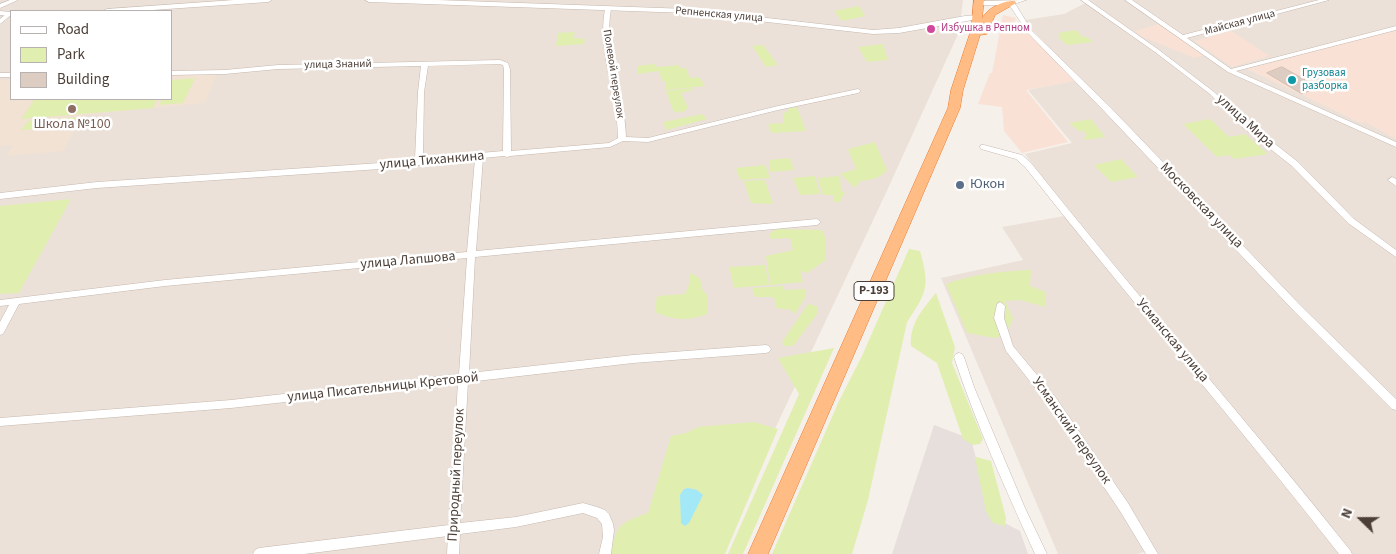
<!DOCTYPE html>
<html>
<head>
<meta charset="utf-8">
<style>
  body { margin:0 }
  #map { position:relative; width:1396px; height:554px; overflow:hidden; background:#f6f0eb; font-family:"Source Sans 3",sans-serif }
  canvas { display:block }
  .legend { position:absolute; left:10px; top:10px; width:162px; height:90px; box-sizing:border-box; background:#fff; border:1px solid #b7b2af; margin:0; padding:6px 9px; list-style:none; font-size:15px; color:#4c3f37 }
  .legend li { display:flex; align-items:center; gap:10px; height:25px }
  .legend b { width:25px; border:1px solid #b7b2af }
  .north { position:absolute; left:1336px; top:494px; width:50px; height:50px; -webkit-text-stroke:4px #fff; paint-order:stroke; rotate:292deg; font-size:14px; font-weight:700; line-height:20px; text-align:center; color:#4c3f37 }
  .north::after { content:''; display:block; margin:auto; width:18px; height:22px; background:#4c3f37; clip-path:polygon(50% 0,100% 100%,50% 72%,0 100%) }
</style>
</head>
<body>
<div id="map">
<canvas width="1396" height="554"></canvas>
<ul class="legend">
<li><b style="height:6px;background:#fff"></b>Road</li>
<li><b style="height:14px;background:#e0eeb0"></b>Park</li>
<li><b style="height:14px;background:#dcccc2"></b>Building</li>
</ul>
<div class="north">N</div>
</div>
<script>
const g = document.querySelector('canvas').getContext('2d');
g.lineJoin = 'round';
function fillPath(path, color) {
  g.fillStyle = color;
  g.fill(path, 'evenodd');
}
function stroke(path, color, width, dash) {
  g.strokeStyle = color;
  g.lineWidth = width;
  g.lineCap = dash ? 'butt' : 'round';
  g.setLineDash(dash || []);
  g.stroke(path);
}
function label(font, color, halo, rows, align = 'center') {
  g.font = font + ' "Source Sans 3",sans-serif';
  g.lineWidth = 5;
  g.setLineDash([]);
  g.textBaseline = 'middle';
  g.strokeStyle = halo;
  g.fillStyle = color;
  for (const [text, x, y, turn = 0] of rows) {
    g.save();
    g.translate(x, y);
    g.rotate((+turn || 0) * Math.PI / 180);
    g.textAlign = isNaN(turn) ? turn : align;
    if (halo) g.strokeText(text, 0, 0);
    g.fillText(text, 0, 0);
    g.restore();
  }
}
fillPath(new Path2D(`
  M0,0H963L959,32L885,195L716,554H0ZM11,11H171V99H11Z
  M1091,0H1396V554H1158L1154,549L1137,554H1058L941,278L1023,260L1002,227L1070,215L1025,154L1072,143L1028,90L1081,79L1031,29L1025,20L1064,14Z`), '#ebe1d8');
fillPath(new Path2D(`
  M1003,15L1016,18L1014,23L1026,29L1075,81L1026,90L1068,142L1022,153L1004,131L1002,107L978,104L990,73H992Z
  M1159,24L1205,55L1194,58L1141,36L1135,31Z
  M1396,30V139L1365,122L1361,123L1247,69Z
  M1231,31L1270,56L1232,67L1194,41Z`), '#f9e2d5');
fillPath(new Path2D(`
  M934,425L971,439L991,516L1020,531L1028,554H892Z`), '#e6dfdc');
fillPath(new Path2D(`
  M217,74L205,103L84,115L63,151L6,156L13,145L0,146V80H11V99H171V75Z`), '#f1e2d3');
fillPath(new Path2D(`
  M859,6L865,16L842,21L834,11Z
  M1076,30L1083,37H1087L1093,42L1067,45L1058,37L1061,36L1058,33Z
  M575,32L573,38L585,39L584,44L556,46L558,33Z
  M883,44L888,60L867,62L858,47Z
  M763,45L778,65L766,67L752,46Z
  M655,64L657,67L680,65V68H686L690,78L699,77L705,86L666,90L665,81H662L659,71L638,74L637,66Z
  M195,78L183,103L159,105L162,99H171L172,80Z
  M692,88L693,90L681,93L688,108L682,113L680,111L674,113L666,91Z
  M35,99H157L153,108L21,119Z
  M797,107L806,131L771,133L768,124L784,123L783,113L787,112V109Z
  M702,114L707,119L666,130L663,122Z
  M79,117L73,126L21,130L28,121Z
  M1091,119L1105,137L1086,140L1083,138L1087,136L1084,131H1079L1069,123Z
  M1210,119L1229,137L1245,134L1268,154L1234,159L1229,155L1217,157L1183,124Z
  M875,142L887,170C881,178 870,180 860,181L855,188L840,174L856,169L848,149Z
  M790,158L794,170L770,172L769,160Z
  M1121,159L1138,177L1111,182L1094,165Z
  M765,165L770,178L740,180L736,168Z
  M815,176L820,194L800,195L793,178Z
  M840,176L841,191L845,192L840,202H834L833,195H823L818,178Z
  M765,180L773,204L751,203L744,181Z
  M71,199L19,293L0,294V206Z
  M777,229L822,230L826,239V260L807,273L800,271L803,282L770,285L766,256L793,250L790,238L771,239L769,234Z
  M909,249L920,251C930,287 927,292 907,322L868,500L852,554H772L839,401L862,356Z
  M765,265L769,285L734,288L729,267Z
  M1031,270L1030,286L1046,292V307L1020,300L1005,301L1013,319L1005,335L995,338L967,333L946,284C974,274 1002,271 1031,270Z
  M690,273L700,278L702,289L707,295V314C688,321 674,321 655,312L657,296L685,294L690,282Z
  M783,286L784,290L805,289L806,296L795,314L791,310L776,308L774,297H755L752,288Z
  M936,293L955,347L952,363L983,439L980,444L973,445L963,439L937,363L911,346C909,325 923,308 936,293Z
  M808,304L817,306L818,313L793,346H784L782,342Z
  M834,348L743,554H728L799,394L778,358Z
  M754,422L778,429L725,554H611C617,524 619,523 648,513L671,436L686,433L698,427ZM688,488L695,489L685,526L681,523L682,500L680,495L684,489Z
  M976,457L991,461L1006,518L1005,526L993,523L986,511L975,458Z`), '#e0eeb0');
fillPath(new Path2D(`
  M688,488L697,490L703,495L689,523L685,526L681,523L680,495L684,489Z`), '#a3e8f7');
const building = new Path2D(`
  M1282,67L1318,87L1302,94L1267,73Z`);
fillPath(building, '#dcccc2');
stroke(building, '#d5bfb1', 1);
const minor = new Path2D(`
  M10,0H18L0,8V4Z
  M1081,0H1088L1159,50L1214,92L1247,122L1298,162L1354,219L1396,250V257L1348,223L1292,166L1241,126L1210,94L1155,52Z
  M1125,0H1132L1183,35L1319,0H1329L1187,38L1231,69L1396,26V30L1236,71L1396,142V147L1228,72Z
  M1009,2H1013L1016,5L1032,31L1110,107L1301,306L1396,399V410L1392,409L1295,312L1104,111L1028,33L1008,3Z
  M608,7L611,9C603,53 625,93 626,137L648,138L778,106L858,89L861,91L858,93L778,110L648,142L623,141L610,147L510,156L507,157L504,156L483,158L476,251L817,219L821,222L817,225L475,257L469,373L633,355L766,345L769,346L771,349L769,352L766,353L633,363L468,382L460,523L516,517L583,503L597,507L605,510L609,514L613,524L614,530L611,554H599L603,537L602,524L597,518L583,513L516,527L460,534L459,554H447L448,536L304,554H253L255,550L259,548L449,525L458,383L231,408L0,426V418L231,400L459,374L467,258L165,286L19,304L3,334L0,335V322L9,305L0,306V300L165,280L467,252L475,159L380,169L97,188L0,199V193L97,182L380,163L415,159L418,92L421,66L278,69L225,74L171,75V71L225,70L278,65L500,60L508,63L510,69L511,151L609,143L618,138C618,94 597,53 605,9ZM499,64L503,65L504,69L503,151L423,158L424,92L428,66Z
  M7,13H11V15L0,24V19Z
  M0,73H11V77H0Z
  M981,145H984L1022,155L1031,163C1135,294 1246,419 1350,550L1352,554H1339C1237,423 1128,298 1025,167L1016,159L981,149L980,147Z
  M1392,177L1396,179V186L1388,180Z
  M1000,302L1003,304L1005,306L1004,318L1013,346L1056,398L1128,503L1158,554H1146L1120,511L1048,404L1006,351L994,318L997,304Z
  M959,353L962,354L964,357L974,387L1025,508L1047,554H1035C1006,490 976,424 954,357L956,354Z`);
const tertiary = new Path2D(`
  M234,0H272L268,2L138,11H103L107,9Z
  M365,0H437L688,9L873,30L899,28L965,16L978,15L982,17L978,19L899,33L873,34L688,13L369,2Z
  M1026,0L1011,5H979L975,3L979,1Z
  M0,11L11,12V16L0,15Z`);
const trunk = new Path2D(`
  M974,0H984L982,19C986,9 1003,0 1015,1L1016,3L995,15L987,34L980,35L963,90L960,108L768,554H748L948,108L951,90L971,30Z`);
stroke(minor, '#c6b8af', 1);
stroke(tertiary, '#c6b8af', 1);
stroke(trunk, '#ec7b2f', 1);
fillPath(minor, '#fff');
fillPath(tertiary, '#fff');
fillPath(trunk, '#ffbc84');
for (const [x, y, r, color] of [
  [931,29,5,"#d1479c"],
  [1292,80,5,"#0f9aa8"],
  [72,109,5,"#8d6e63"],
  [960,185,5,"#5c6f8a"]
]) {
  const dot = new Path2D();
  dot.arc(x, y, r, 0, 2 * Math.PI);
  g.fillStyle = color;
  g.fill(dot);
  stroke(dot, '#fff', 2);
}
label('11px', '#4c3f37', '#fff', [
  ["Репненская улица",719,15,5],
  ["Майская улица",1240,23,-15],
  ["улица Знаний",338,65,-1],
  ["Полевой переулок",613,74,81]
]);
label('11px', '#b23c85', '#fff', [
  ["Избушка в Репном",941,29]
], 'left');
label('11px', '#0d838f', '#fff', [
  ["Грузовая",1302,74],
  ["разборка",1302,87]
], 'left');
for (const [x, y, w] of [
  [874,291,40]
]) {
  const box = new Path2D();
  box.roundRect(x - w / 2, y - 9.5, w, 19, 4);
  g.fillStyle = '#fff';
  g.fill(box);
  stroke(box, '#4c3f37', 1);
}
label('bold 12px', '#4c3f37', null, [
  ["Р-193",874,291]
]);
label('14px', '#4c3f37', '#fff', [
  ["улица Мира",1245,122,42],
  ["улица Тиханкина",432,161,-5],
  ["Московская улица",1201,206,46],
  ["улица Лапшова",408,261,-5],
  ["Усманская улица",1172,341,50],
  ["улица Писательницы Кретовой",383,388,-6],
  ["Усманский переулок",1071,431,55],
  ["Природный переулок",457,475,-87]
]);
label('14px', '#785e54', '#fff', [
  ["Школа №100",72,125]
]);
label('14px', '#4e5e75', '#fff', [
  ["Юкон",970,185]
], 'left');
</script>
</body>
</html>
